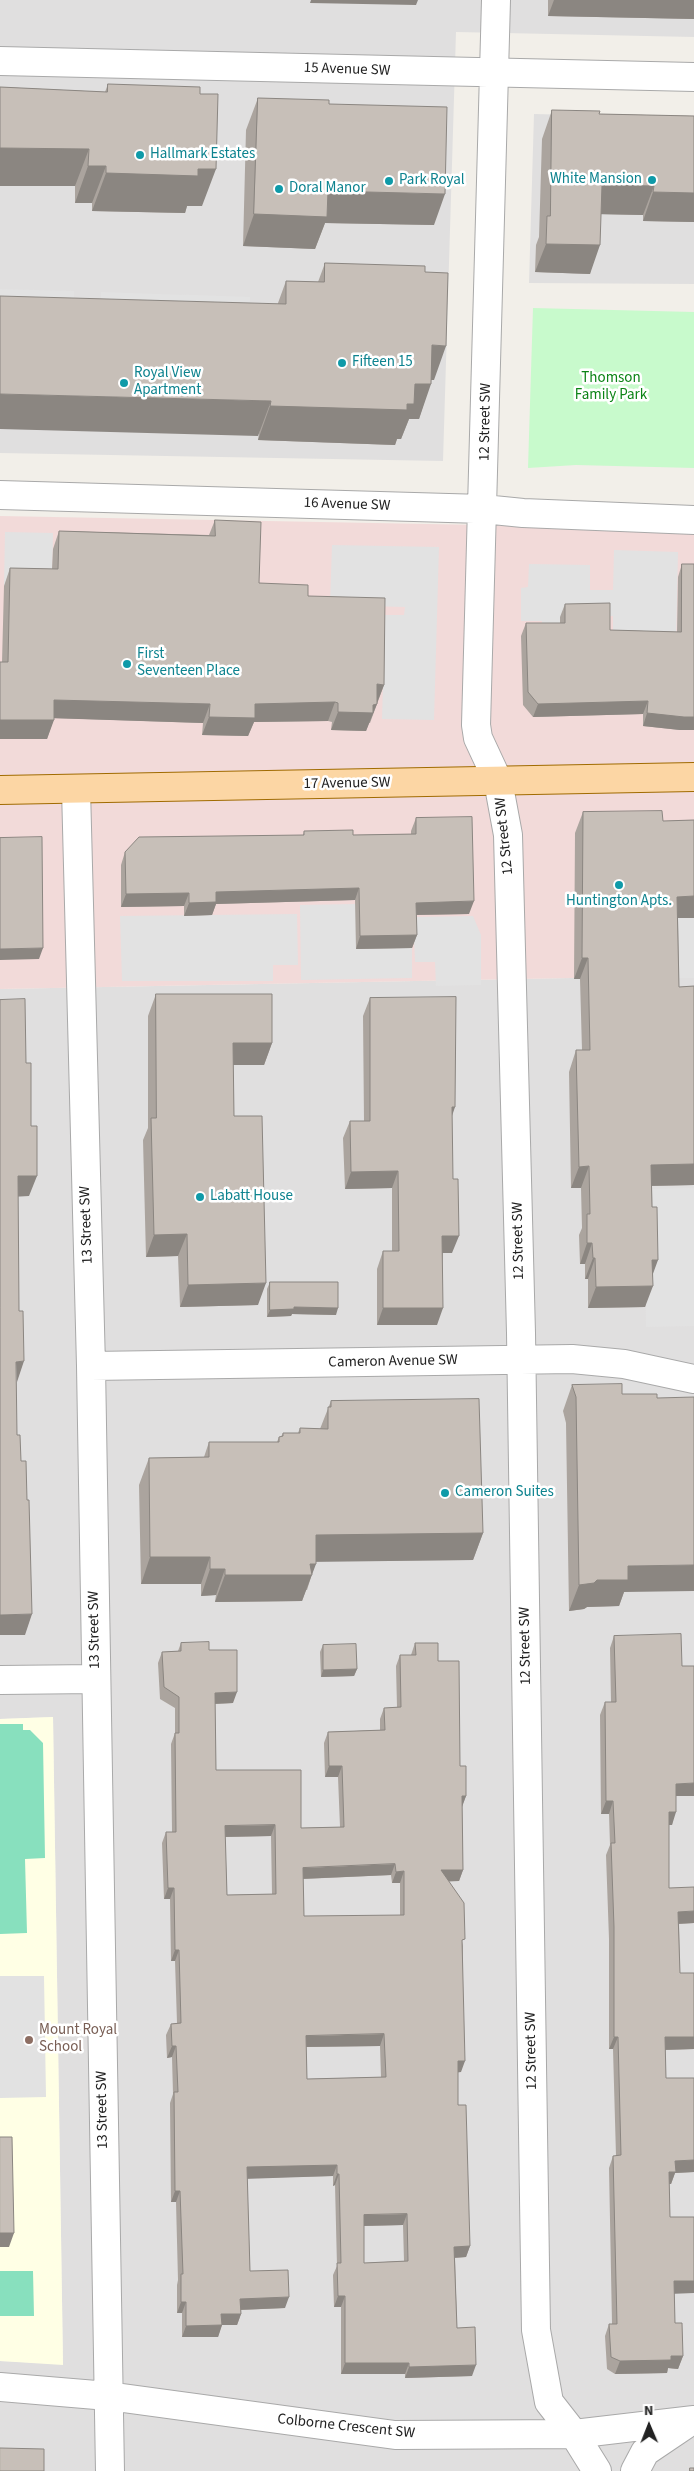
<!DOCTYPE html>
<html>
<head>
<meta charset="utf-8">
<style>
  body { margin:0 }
  #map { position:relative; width:694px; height:2471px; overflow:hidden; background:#f2efe9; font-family:"Source Sans 3",sans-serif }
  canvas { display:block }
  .north { position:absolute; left:624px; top:2401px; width:50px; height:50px; -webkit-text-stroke:4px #fff; paint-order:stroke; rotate:359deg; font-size:14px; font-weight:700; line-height:20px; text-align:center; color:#222 }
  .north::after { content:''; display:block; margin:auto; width:18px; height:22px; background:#222; clip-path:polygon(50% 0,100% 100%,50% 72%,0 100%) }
</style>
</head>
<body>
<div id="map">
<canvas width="694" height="2471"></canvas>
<div class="north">N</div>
</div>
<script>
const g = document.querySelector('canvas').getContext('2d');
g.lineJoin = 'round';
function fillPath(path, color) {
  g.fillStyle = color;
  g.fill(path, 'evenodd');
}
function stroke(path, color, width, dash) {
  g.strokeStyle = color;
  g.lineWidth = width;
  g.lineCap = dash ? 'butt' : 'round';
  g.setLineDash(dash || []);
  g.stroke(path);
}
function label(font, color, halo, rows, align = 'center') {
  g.font = font + ' "Source Sans 3",sans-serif';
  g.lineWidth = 5;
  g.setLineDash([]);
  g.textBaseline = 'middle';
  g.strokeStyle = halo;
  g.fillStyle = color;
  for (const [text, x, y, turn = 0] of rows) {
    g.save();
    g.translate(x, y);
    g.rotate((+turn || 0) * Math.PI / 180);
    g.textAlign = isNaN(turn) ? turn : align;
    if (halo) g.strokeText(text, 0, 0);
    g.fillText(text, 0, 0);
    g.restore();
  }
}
fillPath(new Path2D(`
  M0,0H694V37L456,32L443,461L0,453Z
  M534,114L694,118V284L529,283Z
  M622,977L694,978V2471H0V2361L63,2364L53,1717L0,1719V989Z`), '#e0dfdf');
fillPath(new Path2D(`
  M0,516L694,529V978L622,977L0,989Z`), '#f2dad9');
fillPath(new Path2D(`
  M53,1717L63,2365L0,2361V1719Z`), '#ffffe5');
fillPath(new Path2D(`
  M533,308L694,312V468L576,465L528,468Z`), '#c8facc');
fillPath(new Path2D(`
  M0,1724H23V1730H30L43,1743L45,1858L25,1859L27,1933L0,1934Z
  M0,2271H33L34,2316H0Z`), '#88e0be');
fillPath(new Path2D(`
  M0,289L74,291L73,322L0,320Z
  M101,292L250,297L249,326L100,322Z
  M5,532L53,533L52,587L4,586Z
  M332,545L439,547L434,720L382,719L385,615H404L405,607L330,605Z
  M614,550L678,552L676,645L613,655V616L561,617V636H542V621H521V588L528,587L529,564L590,565V590H613Z
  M355,904L412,948V978L301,980L300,905Z
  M297,914L298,965H273V981H122L120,916Z
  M473,916L481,935V985L436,986L435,962H415L413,917Z
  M677,916L694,918V978H672Z
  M694,1188V1326L646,1327L644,1189Z
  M0,1976H44L46,2097L0,2098Z`), '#e2e2e2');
const minor = new Path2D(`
  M496,0L476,725L478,738L498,781L508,835L521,1333L536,2330L549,2402L574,2434L597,2471
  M0,61L694,77
  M0,495L483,509L523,513L694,520
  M76,789L91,1366L110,2471
  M91,1366L572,1359L624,1364L694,1379
  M0,1680L95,1679
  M0,2387L108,2396L395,2435L574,2434L694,2420
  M635,2471L645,2452L688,2423`);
const major = new Path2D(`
  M0,790L694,777`);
stroke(minor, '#a9a9a9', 30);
stroke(major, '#a06b00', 30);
stroke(minor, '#fff', 28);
stroke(major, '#fcd6a4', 28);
fillPath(new Path2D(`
  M548,0H694V19L548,16Z
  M108,84L202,206H187L185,213L92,211V203H75V186H0V87L105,92Z
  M258,98L329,104L434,225L325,223L315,249L243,246L246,130Z
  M552,110L599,114L694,116V222L643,221V215L601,214L590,274L535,272L536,245L539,237L542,139Z
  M325,263L425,272L434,380H431L419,419H409L401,439H397L395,445L258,440L278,303L286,281L318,282Z
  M215,520L259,583L308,596L384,685L370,723H369L366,731L331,730L332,722L328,721L254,722L248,736L202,735L203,723L54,718L47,739H0V662H2L4,586L10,568L52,569L53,549L59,531L209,535Z
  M682,564L680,730L643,726V714L533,717L523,705L521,636L526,623H560V617L565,604L610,630L677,632L678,577Z
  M583,812L663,821L694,820V918H678L679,987L694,986V1185L652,1186L653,1274L645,1307L588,1308V1279H585V1264H580L579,1235L582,1228L581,1188H571L569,1072L576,1050H582L580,979H574L575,833Z
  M416,818L469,914L416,915L417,935L412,948L356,949L355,900L216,904L212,915L184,916V906L121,907V865L125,852L303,835L304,831L353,835L411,834V831Z
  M156,994L272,1043L264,1065H233L234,1116L258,1305L180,1307L178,1256L146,1257L143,1140L148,1128V1016Z
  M370,998L452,1116V1253H443L437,1325H377V1269L383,1251H392V1188L345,1189L343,1138L350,1121H364L363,1016Z
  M270,1282L336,1315L292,1314L291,1316L267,1317V1289Z
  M572,1385L622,1394L657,1398L624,1592L619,1606L587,1607L584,1609L569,1611L566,1423L563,1411Z
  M331,1401L483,1533L473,1560L316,1561L307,1590H306L302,1601L215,1602L216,1595L201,1596V1584H141L139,1485L149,1458L204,1457L209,1442H277L279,1437H281L283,1433H298L300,1428L320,1429Z
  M614,1636L676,1796L672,1825H669V1888L694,1923L679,1924L680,1973H694V2049L665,2050L666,2078H694V2172L675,2173L671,2184H669L670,2217L674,2294L675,2323L683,2356L678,2369L668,2368L667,2373L615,2374L607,2369L605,2336L609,2324H612L609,2168L613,2156H616L613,2049H609V1939L606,1855L610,1845L609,1814H601L600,1715L605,1702H611L610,1648Z
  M181,1643L209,1650L233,1703L215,1704L216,1770L301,1828L340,1827L338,1777H325L324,1743L328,1732L380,1730V1719L384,1708L397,1707L396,1666L400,1655H411L415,1643L438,1661L466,1796L462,1806L463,1870L459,1881H449L463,1946L461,2072H458V2105L470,2246L466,2257L455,2258L457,2328L472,2376L405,2378V2374H341V2307H334L333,2275L337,2266L335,2185L333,2186V2176L247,2178L250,2271L285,2308L241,2310V2314L237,2325H222L218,2337H182V2313H177V2285L178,2280L176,2202H171L170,2103L173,2094L172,2057L167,2058L166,2035L171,2024L177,2023L175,1961H171L170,1899H164L162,1843L166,1832H172L171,1744L175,1733V1708L160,1699L158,1663L162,1652L178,1651ZM271,1836L272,1894L227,1895L225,1837ZM391,1875L392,1883H400V1916H304L303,1879ZM380,2046L381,2077L307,2079L306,2047ZM403,2225L404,2261L364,2263V2226Z
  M323,1645L357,1669L354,1676L321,1677L320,1652Z`), '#aba49e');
fillPath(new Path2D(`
  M311,0H418L416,5L310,3Z
  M554,0H694V19L548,16Z
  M0,148L89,149L75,186H0Z
  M88,166H106L92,203H75Z
  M198,169H216L202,206H187L185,213L92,211L106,173Z
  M602,185L654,186L643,215L592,214Z
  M328,191L445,194L434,225L325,223L315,249L243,246L254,214Z
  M653,192L694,193V222L643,221Z
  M546,244L600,245L590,274L535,272Z
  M432,345L446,346L434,380H420Z
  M415,384H431L419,419H409L401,439H397L395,445L258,440L270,406Z
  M0,394L271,401L258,436L0,429Z
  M377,684L384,685L377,703L370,702Z
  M54,700L210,704L203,723L48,718Z
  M648,701L643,714L533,717L538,704Z
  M335,702L328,721L254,722L248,736L202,735L209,717L255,704Z
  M377,704L366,731L331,730L338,712L373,705Z
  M647,713L694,717V730H680L643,726Z
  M0,720H54L47,739H0Z
  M359,888L355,900L216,904L212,915L184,916L189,903L216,892Z
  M189,893L184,906L121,907L126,894Z
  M694,896V918H669L677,897Z
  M474,901L469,914L411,915L416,903Z
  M417,935L412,948L356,949L360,936Z
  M43,948L39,959L0,960V949Z
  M582,958H588L580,979H574Z
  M233,1043H272L264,1065H225Z
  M452,1107H455L449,1125Z
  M694,1164V1185L644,1186L651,1165Z
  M589,1166L581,1188H571L579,1167Z
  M398,1171L392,1188L345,1189L351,1172Z
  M18,1176H37L29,1196L11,1197Z
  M187,1234L178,1256L146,1257L154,1235Z
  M442,1236H459L452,1253H436Z
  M587,1243H592L585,1264H580Z
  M593,1258H595L588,1279H585Z
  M652,1260H658L650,1282Z
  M266,1283L258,1305L180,1307L188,1285Z
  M653,1286L645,1307L588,1308L596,1287Z
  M294,1307L338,1308L336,1315L292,1314L291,1316L267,1317L270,1310Z
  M383,1308H443L437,1325H377Z
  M24,1361L17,1382L16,1362Z
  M483,1533L473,1560L306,1562L316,1535Z
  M150,1557H210L201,1584H141Z
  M310,1564H316L302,1601L215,1602L225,1575Z
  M694,1565V1591L624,1592L619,1606L587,1607L584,1609L569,1611L579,1585L597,1580L628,1566Z
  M210,1569H225L216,1595L201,1596Z
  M32,1614L25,1635H0V1615Z
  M357,1669L354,1676L321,1677L323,1670Z
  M237,1692L233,1703L211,1704L215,1693Z
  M329,1766H342L338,1777H325Z
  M694,1783V1796H671L676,1784Z
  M462,1796H466L462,1807Z
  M606,1801H613L609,1814H601Z
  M669,1812H676L672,1825H664Z
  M275,1825L271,1836L221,1837L225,1826Z
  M395,1864L391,1875L299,1879L303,1868Z
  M441,1870H463L459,1881L437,1882Z
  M404,1871L400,1883H392L396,1872Z
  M168,1888H174L170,1899H164Z
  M694,1911V1923L674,1924L678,1912Z
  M175,1950H179L175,1961H171Z
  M384,2034L380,2046L302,2047L306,2036Z
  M614,2037H618L613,2049H609Z
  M665,2037H694V2049L660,2050Z
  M172,2046H176L172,2057L167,2058Z
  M458,2061H465L461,2072L454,2073Z
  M694,2160V2172L675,2173L671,2184H664L669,2172L675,2161Z
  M337,2165L333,2176L243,2179L247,2167Z
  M337,2174H339L335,2185L333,2186Z
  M175,2191H180L176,2202H171Z
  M407,2214L403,2225L360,2226L364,2215Z
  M0,2233H14L9,2247H0Z
  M470,2246L466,2257L450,2258L454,2247Z
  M674,2281H694V2293L669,2294Z
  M338,2296H345L341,2307H334Z
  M289,2297L285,2308L236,2310L240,2299Z
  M181,2302H186L182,2313H177Z
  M221,2314H241L237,2325H217Z
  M222,2325L218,2337H182L186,2326Z
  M671,2356H683L678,2369L668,2368L667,2373L615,2374L620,2361Z
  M345,2363H409L405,2374H341Z
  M476,2365L472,2376L405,2378L409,2367Z`), '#8b8681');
const building = new Path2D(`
  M108,84L200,87V94H218L216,169H198V176L106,173V166H88L89,149L0,148V87L107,92Z
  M258,98L329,100V104L447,107L445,194L328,191L327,217L254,214Z
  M552,110L600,111L599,114L694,116V193L653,192L654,186L602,185L600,245L546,244L547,216H550Z
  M325,263L425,266V272L448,273L446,346L432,345L431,384H415L414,404H407V410L270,406L271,401L0,394V296L286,304V281L324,282Z
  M215,520L261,522L259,583L308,585V596L385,598L384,685L377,684V704L373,705V713L338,712V703L335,702L255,704V718L209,717L210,704L54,700V720H0V662H8L10,568L58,569L59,531L215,536Z
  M682,564H694V717H684L647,713L648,701L538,704L528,692L526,623H565V604L610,603V630L681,632Z
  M662,811L663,821L694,820V896L677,897L679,987L694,986V1164L651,1165L652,1207H657L658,1260H652L653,1286L596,1287L595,1258H593L592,1243H587V1214H590L589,1166L579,1167L576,1050H590L588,958H582L583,812Z
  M472,817L474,901L416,903L417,935L360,936L359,888L216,892V902L189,903V893L126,894L125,852L139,837L304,835V831L353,830V835L416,834V818Z
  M42,837L43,948L0,949V838Z
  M156,994H272V1043H233L234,1116H262L266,1283L188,1285L187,1234L154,1235L151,1118H156Z
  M456,997L455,1107H452L453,1179H458L459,1236H442L443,1308H383V1251H399L398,1171L351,1172L350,1121H370V998Z
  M25,999L26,1063H31V1126H37V1176H18L19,1311H23L24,1361L16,1362L17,1435H20L21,1461H26L27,1500H29L32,1614L0,1615V1000Z
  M270,1282H338V1308L294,1307V1309L270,1310Z
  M622,1384V1394H657V1398L694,1397V1565L628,1566V1580H597L594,1583L579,1585L576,1397L572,1385Z
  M479,1399L483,1533L316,1535V1564H310L312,1575H225V1569H210V1557H150L149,1458L209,1457V1442H279V1437L283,1436V1433H300V1428L328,1429V1407H331V1401Z
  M681,1634L682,1666H694V1783L676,1784V1812H669V1888L694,1887V1911L678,1912L680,1973H694V2037H665L666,2078H694V2160L675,2161L676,2172H669L670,2217H694V2281H674L675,2323H682L683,2356H671V2360L620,2361L611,2357L609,2324H617L613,2156L621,2155L618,2037H614V1927L611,1843H615L613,1801H606L605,1702H616L614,1636Z
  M209,1642V1650H237V1692L215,1693L216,1770H301V1828L344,1827L342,1766H329L328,1732L385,1730L384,1708L401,1707L400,1655H416L415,1643H438V1661H459L460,1766H466V1796H462L463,1870H441L464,1903L465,1939L462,1940L465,2061H458V2105H466L470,2246L454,2247L457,2328L475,2327L476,2365L409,2367V2363H345V2296H338L337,2263H341L339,2174H337V2165L247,2167L250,2271L288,2270L289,2297L240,2299L241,2314H221L222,2325L186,2326V2302H181V2274H183L180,2191H175L174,2092H178L176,2046H172L171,2024L181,2023L179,1950H175L174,1888H168L166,1832H176L175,1733H179V1697L164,1687L162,1652L181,1651V1643ZM275,1825L276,1894L227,1895L225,1826ZM395,1864L396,1872L404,1871V1915L304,1916L303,1868ZM384,2034L386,2077L307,2079L306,2036ZM407,2214L408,2261L364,2263V2215Z
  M356,1644L357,1669L323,1670V1645Z
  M0,2137H12L14,2233H0Z
  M0,2448L44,2449V2471H0Z
  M690,2468H694V2471H690Z`);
fillPath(building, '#c7bfb8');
stroke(building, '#8b8681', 1);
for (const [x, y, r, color] of [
  [140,155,5,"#0f9aa8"],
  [652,180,5,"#0f9aa8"],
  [389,181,5,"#0f9aa8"],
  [279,189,5,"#0f9aa8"],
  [342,363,5,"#0f9aa8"],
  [124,383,5,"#0f9aa8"],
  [127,664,5,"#0f9aa8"],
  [619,885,5,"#0f9aa8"],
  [200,1197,5,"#0f9aa8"],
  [445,1493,5,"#0f9aa8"],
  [29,2040,5,"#8d6e63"]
]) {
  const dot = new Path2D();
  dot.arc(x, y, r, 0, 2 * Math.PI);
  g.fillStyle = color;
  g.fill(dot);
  stroke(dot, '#fff', 2);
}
label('15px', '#222', '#fff', [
  ["15 Avenue SW",347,70,2],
  ["12 Street SW",486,422,-89],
  ["16 Avenue SW",347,505,2],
  ["17 Avenue SW",347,784,-1],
  ["12 Street SW",505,836,-96],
  ["13 Street SW",87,1225,-92],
  ["12 Street SW",519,1241,-91],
  ["Cameron Avenue SW",393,1362,-1],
  ["13 Street SW",95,1630,-91],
  ["12 Street SW",526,1646,-91],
  ["12 Street SW",532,2051,-91],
  ["13 Street SW",103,2110,-91],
  ["Colborne Crescent SW",346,2427,6]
]);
label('15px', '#0d838f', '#fff', [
  ["Hallmark Estates",150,155],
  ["White Mansion",642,180,"right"],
  ["Park Royal",399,181],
  ["Doral Manor",289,189],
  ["Fifteen 15",352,363],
  ["Royal View",134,374],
  ["Apartment",134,391],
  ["First",137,655],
  ["Seventeen Place",137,672],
  ["Huntington Apts.",619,902,"center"],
  ["Labatt House",210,1197],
  ["Cameron Suites",455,1493]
], 'left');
label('15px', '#0c8416', '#fff', [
  ["Thomson",611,379],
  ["Family Park",611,396]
]);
label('15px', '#785e54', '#fff', [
  ["Mount Royal",39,2031],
  ["School",39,2048]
], 'left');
</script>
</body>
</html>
